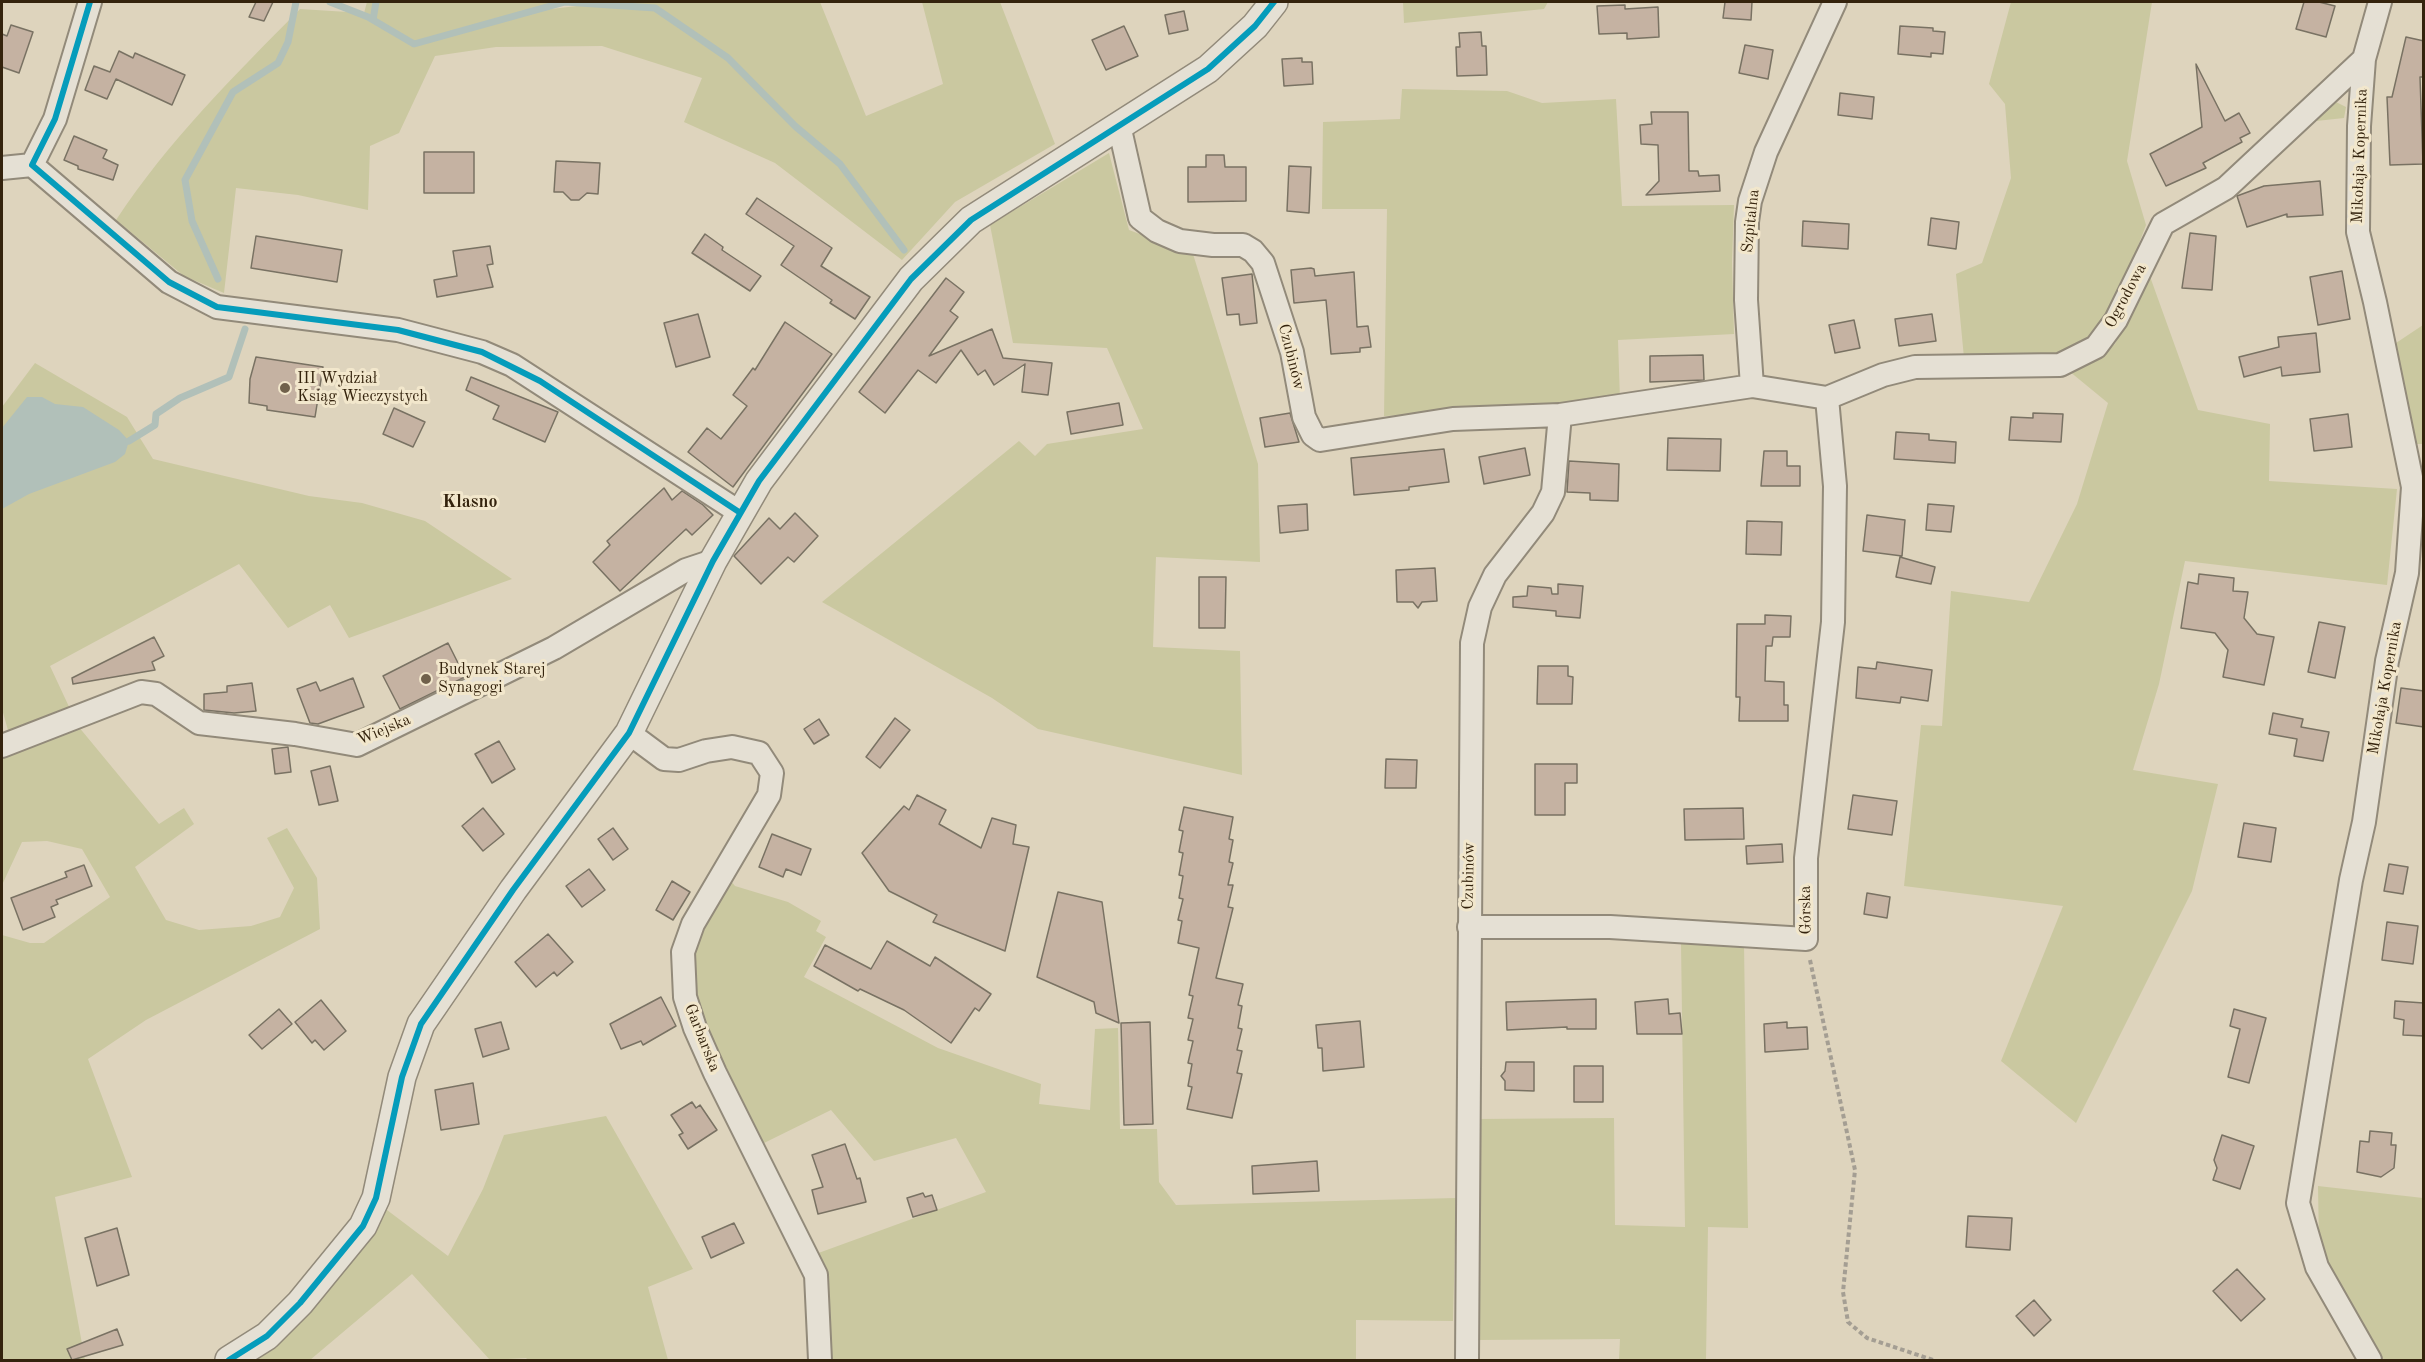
<!DOCTYPE html>
<html>
<head>
<meta charset="utf-8">
<style>
  body { margin:0 }
  #map { position:relative; width:2425px; height:1362px; overflow:hidden; background:#ded4bd; font-family:"Old Standard TT",serif }
  canvas { display:block }
  .frame { position:absolute; inset:0; border:3px solid #34230d; pointer-events:none }
</style>
</head>
<body>
<div id="map">
<canvas width="2425" height="1362"></canvas>
<div class="frame"></div>
</div>
<script>
const g = document.querySelector('canvas').getContext('2d');
g.lineJoin = 'round';
function fillPath(path, color) {
  g.fillStyle = color;
  g.fill(path, 'evenodd');
}
function stroke(path, color, width, dash) {
  g.strokeStyle = color;
  g.lineWidth = width;
  g.lineCap = dash ? 'butt' : 'round';
  g.setLineDash(dash || []);
  g.stroke(path);
}
function label(font, color, halo, rows, align = 'center') {
  g.font = font + ' "Old Standard TT",serif';
  g.lineWidth = 6;
  g.setLineDash([]);
  g.textBaseline = 'middle';
  g.strokeStyle = halo;
  g.fillStyle = color;
  for (const [text, x, y, turn = 0] of rows) {
    g.save();
    g.translate(x, y);
    g.rotate((+turn || 0) * Math.PI / 180);
    g.textAlign = isNaN(turn) ? turn : align;
    if (halo) g.strokeText(text, 0, 0);
    g.fillText(text, 0, 0);
    g.restore();
  }
}
fillPath(new Path2D(`
  M367,2H551V9L611,2H820L866,116L943,84L922,2H1000L1055,144L955,202L902,260L775,163L684,122L702,78L602,46L496,47L435,56L399,133L370,146L368,210L298,195L236,188L224,293L184,276L116,220C169,140 233,77 300,9L364,13Z
  M1403,2H1548L1544,9L1404,23Z
  M2011,2H2152L2127,161L2146,225L2124,283L2096,338L2057,355L1964,358L1956,274L1982,263L2011,178L2005,104L1989,84Z
  M1402,89L1507,91L1542,103L1616,99L1622,206L1734,205L1732,262L1734,334L1618,340L1620,400L1566,409L1384,416L1387,209H1322L1323,122L1400,119Z
  M2334,101L2346,107L2344,118L2307,122Z
  M1109,153L1129,230L1193,254L1258,464L1260,562L1156,557L1153,647L1240,651L1242,775L1038,729L992,698L822,602L1019,441L1035,456L1047,444L1143,429L1107,348L1013,343L990,225Z
  M2148,271L2198,410L2270,424L2269,481L2397,489L2387,585L2185,561L2159,684L2133,770L2218,784L2192,891L2076,1123L2001,1061L2063,906L1904,886L1921,725L1942,726L1951,591L2029,602L2077,504L2108,403L2069,371L2115,344Z
  M2423,325V444H2416L2393,345Z
  M35,363L127,417L153,459L309,496L362,503L425,521L512,579L349,638L330,605L288,628L239,564L50,666L78,726L159,824L184,808L194,824L135,867L166,920L199,930L251,926L280,917L294,888L267,838L287,828L317,878L320,929L146,1020L88,1059L132,1177L55,1197L85,1360H2V935L30,943H44L110,897L82,849L47,841L22,842L2,885V753L13,748L2,709V407Z
  M729,879L735,886L788,902L821,921L816,931L826,937L804,977L938,1048L1041,1084L1039,1104L1090,1110L1095,1029L1118,1028L1120,1129H1157L1159,1182L1176,1205L1456,1198L1453,1321L1356,1320V1360H825L813,1255L986,1192L956,1138L874,1161L831,1110L762,1144L721,1068L694,1000L688,970L697,931Z
  M1681,943L1744,944L1748,1228L1708,1227L1706,1360H1619L1620,1339L1475,1340L1477,1119L1614,1118L1615,1225L1685,1227Z
  M606,1116L693,1269L648,1287L668,1360H528L526,1358L490,1360L412,1274L310,1360H256L365,1239L383,1207L448,1256L483,1189L504,1135Z
  M2318,1186L2423,1198V1360H2384L2336,1281L2319,1244Z`), '#cac8a0');
fillPath(new Path2D(`
  M27,397H42L55,404L83,407L119,430L129,441L125,454L115,462L29,494L2,509V428Z`), '#b1c0b9');
stroke(new Path2D(`
  M330,2L368,17L414,44L565,2L655,8L728,58L795,126L840,164L904,250
  M373,20L376,2
  M218,279L192,221L185,180L233,92L278,63L288,42L296,2
  M129,441L155,425L156,414L180,398L229,377L245,329`), '#b1c0b9', 7);
const building = new Path2D(`
  M256,2H273L264,21L249,17Z
  M1725,2H1752L1751,20L1723,18Z
  M2304,2H2319L2335,6L2326,37L2296,29Z
  M1625,5V9L1658,7L1659,37L1627,39V33L1599,34L1597,6Z
  M1184,11L1188,30L1169,34L1165,15Z
  M11,25L33,32L19,73L2,67V34L7,36Z
  M1124,26L1138,56L1106,70L1092,40Z
  M1900,26L1933,28V31L1945,32L1943,54L1931,53V57L1898,54Z
  M1481,32L1482,46H1486L1487,75L1457,76L1456,47H1460L1459,33Z
  M2406,37L2424,41V77H2420L2423,164L2390,165L2387,97H2392Z
  M1745,45L1773,50L1768,79L1739,73Z
  M119,51L133,58L135,53L185,75L172,105L116,79L107,99L85,90L94,66L110,72Z
  M1302,58V62H1312L1313,84L1284,86L1282,59Z
  M2196,64L2225,121L2239,113L2250,133L2240,138L2242,142L2203,163L2206,168L2166,186L2150,154L2202,127Z
  M1840,93L1874,97L1872,119L1838,115Z
  M1651,112H1688L1689,171H1698L1699,176L1719,175L1720,191L1646,195L1659,181L1658,145L1641,144L1640,125L1652,124Z
  M74,136L107,150L103,158L118,165L113,180L78,169V166L64,160Z
  M424,152H474V193H424Z
  M1206,155H1224L1225,167H1246V201L1188,202V167H1206Z
  M556,161L600,163L598,194L587,193L579,200H571L563,192H554Z
  M1289,166L1311,167L1309,213L1287,211Z
  M2320,181L2323,215L2287,217V214L2247,227L2237,196L2264,186Z
  M757,198L832,248L821,266L870,297L855,319L830,303L832,300L781,265L794,246L746,214Z
  M1931,218L1959,222L1956,249L1928,245Z
  M1803,221L1849,224L1848,249L1802,246Z
  M2190,233L2216,236L2212,290L2182,288Z
  M705,234L723,247L722,250L761,276L750,291L692,253Z
  M256,236L342,250L337,282L251,268Z
  M490,246L493,264L487,265L493,287L437,297L434,280L457,276L453,251Z
  M1311,268L1314,269L1315,276L1354,272L1357,327L1368,326L1371,347L1360,348V352L1331,354L1326,300L1294,303L1291,270Z
  M2342,271L2350,319L2318,325L2310,277Z
  M1252,274L1257,323L1240,325L1239,314L1227,315L1222,278Z
  M946,278L964,292L950,311L958,317L929,356L992,329L1003,358L1052,363L1048,395L1022,392L1025,364L994,385L985,370L978,375L961,350L936,383L918,370L885,413L859,392Z
  M698,314L710,357L676,367L664,323Z
  M1932,314L1936,341L1899,346L1895,319Z
  M1854,320L1860,348L1835,353L1829,325Z
  M785,322L832,354L733,487L688,452L707,428L721,439L747,406L733,395L753,368L755,370Z
  M2316,333L2320,372L2282,376L2281,367L2244,377L2239,357L2279,347L2278,337Z
  M1703,355L1704,380L1650,382V356Z
  M256,357L323,367L315,417L267,410V406L249,403L250,379Z
  M471,377L558,412L545,442L493,419L499,406L466,390Z
  M1119,403L1123,425L1071,434L1067,412Z
  M394,408L425,422L413,447L383,434Z
  M1290,413L1299,442L1265,447L1260,418Z
  M2033,413L2063,414L2061,442L2009,440L2011,417L2033,418Z
  M2348,414L2352,447L2314,451L2310,419Z
  M1896,432L1929,434V440L1956,442L1955,463L1894,459Z
  M1668,438L1721,439L1720,471L1667,470Z
  M1525,448L1530,475L1484,484L1479,457Z
  M1444,449L1449,482L1409,487V490L1354,495L1351,458Z
  M1764,451H1787V466H1800V486H1761Z
  M1569,461L1619,464L1618,501L1590,500V493L1567,492Z
  M664,488L672,500L682,491L703,505L713,515L692,535L686,529L620,591L593,562L610,545L607,541Z
  M1307,504L1308,530L1280,533L1278,506Z
  M1928,504L1954,506L1951,532L1926,530Z
  M795,513L818,536L794,562L788,557L761,584L734,556L769,518L780,529Z
  M1867,515L1905,520L1902,556L1863,551Z
  M1747,521L1782,522L1781,555L1746,554Z
  M1900,557L1935,567L1931,584L1896,577Z
  M1435,568L1437,601L1422,602L1418,608L1413,602H1397L1396,570Z
  M2199,574L2234,578L2233,591L2248,592L2244,618L2257,634L2274,637L2264,685L2223,677L2228,650L2215,633L2181,628L2188,582L2198,584Z
  M1199,577H1226L1225,628H1199Z
  M1558,584L1583,586L1580,618L1556,616V611L1513,607V597L1527,596L1528,586L1551,588L1552,594H1558Z
  M1765,615L1791,616L1790,637H1773L1772,646H1766L1765,681L1784,682V705H1788V721H1739L1740,697H1736L1737,624H1765Z
  M2319,622L2345,627L2335,678L2308,672Z
  M154,637L164,656L152,662L155,670L73,684L72,678Z
  M448,643L465,677L400,709L383,676Z
  M1877,662L1932,670L1928,701L1901,697L1900,703L1856,698L1858,667L1876,669Z
  M1538,666H1568V676L1573,677L1572,704H1537Z
  M353,678L364,707L318,724L310,723L297,689L316,682L320,691Z
  M252,683L256,711L234,713L204,710V694L227,692V686Z
  M2401,688L2424,691V727L2396,723Z
  M2273,713L2303,719L2301,727L2329,732L2323,761L2294,756L2297,739L2269,734Z
  M895,718L910,730L880,768L866,757Z
  M819,719L829,735L814,744L804,729Z
  M499,741L515,769L492,783L475,754Z
  M288,747L291,772L275,774L272,749Z
  M1386,759L1417,760L1416,788H1385Z
  M1535,764H1577V783H1565V815H1535Z
  M330,766L338,801L319,805L311,771Z
  M917,795L946,810L939,824L981,848L992,818L1016,825L1013,844L1029,847L1005,951L933,922L937,915L889,891L862,853L904,806L909,810Z
  M1853,795L1897,801L1892,835L1848,829Z
  M1184,807L1233,817L1229,839L1233,840L1229,862L1233,863L1228,885H1233L1228,907L1233,908L1216,978L1243,984L1238,1005L1242,1006L1238,1028L1242,1029L1237,1050L1242,1051L1237,1073L1242,1074L1232,1118L1187,1109L1192,1087L1188,1086L1192,1064L1188,1063L1193,1041L1188,1040L1193,1019L1188,1018L1193,996L1189,995L1199,948L1178,943L1182,921L1178,920L1183,899L1179,898L1183,876L1179,875L1183,853L1179,852L1183,831L1179,830Z
  M483,808L504,834L483,851L462,826Z
  M1743,808L1744,839L1685,840L1684,809Z
  M2244,823L2276,828L2271,862L2238,857Z
  M613,828L628,849L613,860L598,839Z
  M772,834L811,849L801,875L786,869L783,877L759,867Z
  M1782,844L1783,862L1747,864L1746,846Z
  M2389,864L2408,867L2403,894L2384,891Z
  M84,865L92,886L56,900L58,904L51,907L55,917L23,930L11,898L67,877L65,872Z
  M589,869L605,890L582,907L566,886Z
  M672,881L690,892L673,920L656,910Z
  M1058,892L1102,902L1119,1023L1096,1013L1094,1002L1037,977Z
  M1867,893L1890,897L1887,918L1864,914Z
  M2387,922L2418,926L2413,964L2382,960Z
  M548,934L573,962L557,976L554,972L536,987L515,962Z
  M887,941L930,966L935,957L991,994L979,1011L975,1008L951,1043L904,1010L860,989L858,991L814,966L825,945L871,969Z
  M661,997L676,1026L643,1045L641,1041L621,1049L610,1024Z
  M1596,999V1029H1567V1027L1507,1030L1506,1002Z
  M1668,999L1669,1014L1680,1013L1682,1034H1637L1635,1002Z
  M321,1000L346,1031L324,1050L315,1040L312,1043L295,1022Z
  M2395,1001L2424,1003V1036L2403,1035L2404,1020L2394,1018Z
  M279,1009L292,1024L262,1049L249,1035Z
  M2234,1009L2266,1018L2249,1083L2228,1077L2240,1029L2230,1026Z
  M1360,1021L1364,1067L1323,1071L1322,1048H1318L1316,1025Z
  M501,1022L509,1049L483,1057L475,1029Z
  M1150,1022L1153,1124L1124,1125L1121,1023Z
  M1787,1022V1028L1807,1027L1808,1049L1765,1052L1764,1024Z
  M1506,1062H1534V1091L1505,1090V1081L1501,1076L1505,1071Z
  M1574,1066H1603V1102H1574Z
  M473,1083L479,1124L441,1130L435,1090Z
  M692,1102L696,1108L700,1105L717,1130L688,1149L679,1135L683,1133L671,1115Z
  M2370,1131L2392,1133L2391,1145H2396L2394,1168L2381,1177L2357,1172L2360,1141L2369,1142Z
  M2222,1135L2254,1146L2240,1189L2213,1180L2217,1168L2214,1160Z
  M845,1144L857,1179L860,1178L866,1202L818,1214L812,1190L823,1187L812,1155Z
  M1317,1161L1319,1191L1253,1194L1252,1166Z
  M923,1193L925,1197L932,1195L937,1210L913,1217L907,1198Z
  M1968,1216L2012,1218L2010,1250L1966,1247Z
  M734,1223L744,1243L711,1258L702,1237Z
  M117,1228L129,1275L97,1286L85,1238Z
  M2237,1269L2265,1299L2241,1321L2213,1291Z
  M2034,1300L2051,1320L2034,1336L2016,1316Z
  M117,1329L123,1345L72,1360L67,1349Z`);
fillPath(building, '#c5b2a2');
stroke(building, '#797263', 1.5);
const minor = new Path2D(`
  M1119,125L1140,218L1157,231L1180,241L1213,245H1243L1253,251L1263,263L1292,352L1304,417L1313,435L1320,440L1453,419L1560,415L1752,386L1827,398L1883,375L1915,367L2060,365L2096,347L2116,320L2163,224L2226,188L2364,59
  M32,165L55,119L90,2
  M2,168L32,165L169,282L217,307L398,330L482,352L512,365L739,512
  M1752,386L1746,300L1747,222L1750,201L1766,152L1835,2
  M629,733L664,759L679,760L706,751L732,747L759,753L772,773L769,795L693,924L683,952L685,997L695,1028L715,1073L816,1275L820,1360
  M2,746L141,692L156,694L199,723L295,734L357,745L554,648L686,570L713,561
  M1469,927H1610L1806,939V858L1833,622L1835,486L1827,398
  M1467,1360L1472,643L1480,607L1495,575L1543,513L1553,492L1560,415
  M2370,1360L2317,1267L2298,1203L2351,880L2364,822L2387,661L2407,573L2413,487L2375,302L2358,232L2359,126L2364,59L2380,2`);
const tertiary = new Path2D(`
  M229,1360L267,1336L300,1303L363,1226L376,1198L402,1077L421,1024L513,890L629,733L713,561L759,481L911,279L971,220L1208,69L1255,26L1274,2`);
stroke(minor, '#928a7a', 26);
stroke(tertiary, '#928a7a', 30);
stroke(new Path2D(`
  M1810,960L1855,1170L1843,1292L1848,1322L1867,1338L1933,1360`), '#a49e93', 4, [4.5, 3]);
stroke(minor, '#e5e0d4', 22);
stroke(tertiary, '#e5e0d4', 27);
stroke(new Path2D(`
  M90,2L55,119L32,165L169,282L217,307L398,330L482,352L540,381L739,512
  M229,1360L267,1336L300,1303L363,1226L376,1198L402,1077L421,1024L513,890L629,733L713,561L759,481L911,279L971,220L1208,69L1255,26L1274,2`), '#059cbb', 6);
for (const [x, y, r, color] of [
  [285,388,6,"#70614b"],
  [426,679,6,"#70614b"]
]) {
  const dot = new Path2D();
  dot.arc(x, y, r, 0, 2 * Math.PI);
  g.fillStyle = color;
  g.fill(dot);
  stroke(dot, '#f2e7cc', 2);
}
label('16px', '#34230d', '#f2e7cc', [
  ["Mikołaja Kopernika",2360,156,-88],
  ["Szpitalna",1751,221,-84],
  ["Ogrodowa",2126,296,-62],
  ["Czubinów",1291,357,76],
  ["Mikołaja Kopernika",2385,688,-80],
  ["Wiejska",384,730,-23],
  ["Czubinów",1469,876,-89],
  ["Górska",1806,910,-91],
  ["Garbarska",702,1038,68]
]);
label('16px', '#34230d', '#f2e7cc', [
  ["III Wydział",297,379],
  ["Ksiąg Wieczystych",297,397],
  ["Budynek Starej",438,670],
  ["Synagogi",438,688]
], 'left');
label('bold 18px', '#34230d', '#f2e7cc', [
  ["Klasno",470,502]
]);
</script>
</body>
</html>
